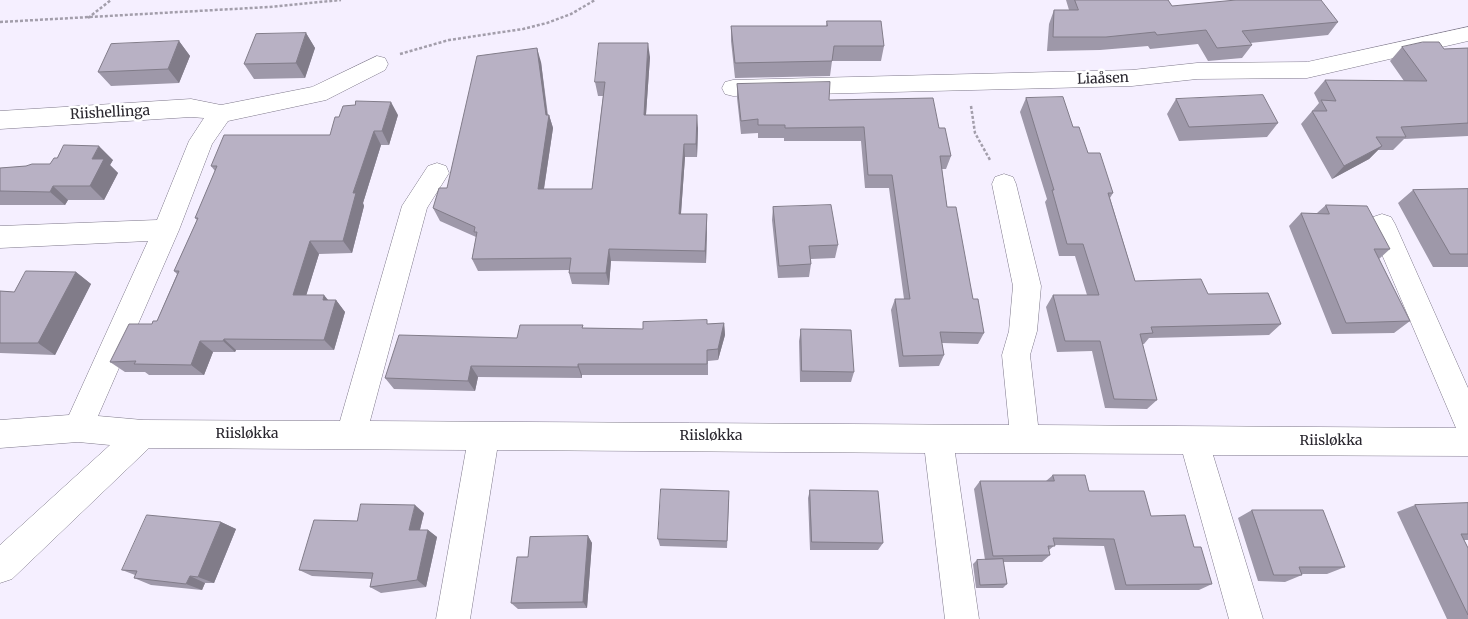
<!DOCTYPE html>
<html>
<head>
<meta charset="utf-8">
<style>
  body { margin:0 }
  canvas { display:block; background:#f5efff }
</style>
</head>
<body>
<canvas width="1468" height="619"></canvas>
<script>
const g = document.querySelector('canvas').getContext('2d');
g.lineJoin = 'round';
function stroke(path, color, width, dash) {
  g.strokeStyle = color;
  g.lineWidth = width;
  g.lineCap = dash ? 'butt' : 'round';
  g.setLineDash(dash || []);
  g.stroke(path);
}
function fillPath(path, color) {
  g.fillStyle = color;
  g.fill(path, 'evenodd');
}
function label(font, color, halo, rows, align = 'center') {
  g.font = font + ' Merriweather,serif';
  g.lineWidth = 5;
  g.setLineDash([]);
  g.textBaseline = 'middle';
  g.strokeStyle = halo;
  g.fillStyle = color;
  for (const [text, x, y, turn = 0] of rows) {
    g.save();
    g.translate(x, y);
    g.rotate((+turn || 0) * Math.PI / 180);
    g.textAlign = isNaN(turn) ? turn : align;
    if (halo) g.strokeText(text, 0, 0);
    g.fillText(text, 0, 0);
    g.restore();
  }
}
const minor = new Path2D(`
  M1468,27V41L1307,78L1197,79L1132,86L733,96L725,94L722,88L725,82L733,80L1132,70L1197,63L1307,62Z
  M377,56L385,58L388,64L385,70L326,100L228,121L212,144L179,230L98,416L143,420L340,421L402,206L428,166L437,163L446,166L449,173L427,208L370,421L1009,425L1002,355L1009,331L1013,286L992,184L995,177L1004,174L1013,177L1016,184L1041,286L1037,331L1030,355L1038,425L1456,428L1369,224L1373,217L1382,214L1391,217L1395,224L1468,388V456L1213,455L1263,619H1229L1183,454L955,453L979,619H945L925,453L497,450L470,619H436L466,450L149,448L12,579L0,583V545L110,445L78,442L0,448V420L69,415L148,241L0,248V226L157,220L189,141L204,118L191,117L0,129V111L191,99L221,105L312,87Z`);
stroke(minor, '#7e788a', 1);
stroke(new Path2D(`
  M88,18L111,0
  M0,22L269,7L341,0
  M400,54L449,40L523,29L547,23L571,14L595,0
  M971,106L975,133L990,160`), '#a39eab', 2.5, [3, 2]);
fillPath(minor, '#fff');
fillPath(new Path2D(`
  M1066,0H1168L1172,6L1338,22L1328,35L1250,43L1252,45L1242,58L1208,61L1198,44L1150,49L1148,46L1100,50L1047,51L1049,24L1054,10H1069Z
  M827,21L884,46L881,61H832L830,76L735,78L731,41V26H826Z
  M306,33L315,48L305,78L254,79L244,64Z
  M179,41L190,56L179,83L111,86L98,72Z
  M1402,47L1444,49L1468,48V136L1404,139L1393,150H1378L1369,159L1332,179L1301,124L1319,103L1314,93L1325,80L1404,81L1390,61Z
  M650,57L646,115L698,128L697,157H685L681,214H707V227L706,263L611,261L609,285L572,284L569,273V270L478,271L472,259L476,237L440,221L433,208L447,188L541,62L548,115H549L553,128L544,189H592L603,96H598L595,82Z
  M737,84L829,100L939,128L951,156L946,169H942L947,207L973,299L984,333L978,344L942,343L944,355L939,366L899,367L891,310L895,299H904L889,188H865L861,141H784V138H758V133L741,134L737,98Z
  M1026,98L1073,127L1088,153L1113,193L1110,198L1135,281L1208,294L1281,324L1269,335L1149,338L1144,344H1142L1157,400L1147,409L1105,408L1092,351L1057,352L1046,307L1053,295H1087L1075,256H1059L1045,202L1047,199L1020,112Z
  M1176,99L1278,123L1267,137L1179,141L1167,114Z
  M398,115L389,145H381L363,203L364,206L352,253L319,254L306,295L328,300H336L345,312L334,350H236L235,352H213L204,375H149L145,372H125L110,362L152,324L157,321L177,274L174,271L197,220L195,218L215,171L211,166L330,135Z
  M113,160L110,165L118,173L104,200H68L65,205H0V168Z
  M1468,189V267H1433L1398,203L1413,190Z
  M1326,205L1390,249L1379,259L1410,321L1394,333L1332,334L1289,226L1301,213H1317Z
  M773,207L838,245L835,258L811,259V264L809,277L778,278L772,220Z
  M76,272L91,284L55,355L0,353V291L14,292Z
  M724,323L725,335L718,360L708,361V375H582V378L478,377L475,391L394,389L385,378L517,338L584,328L643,329L707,324Z
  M801,329L854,372L851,382H800L799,341Z
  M1053,475L1089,491L1151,516L1194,547L1212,584L1199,590H1115L1104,546L1055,545L1049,550L1050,555L1042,562H1003L1007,584L1003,588H976L973,564L977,560H985L974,489L980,481H1046Z
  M810,490L883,543L878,550H810L808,498Z
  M729,499L727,548L660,546L658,539Z
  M1468,503V540H1464L1468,548V619H1447L1397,512L1415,505Z
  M1252,510L1345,567L1327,574H1302V575L1285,582L1258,581L1238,518Z
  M424,513L420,530H428L437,537L426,587L381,593L370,587L372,579L312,576L299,570L357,521Z
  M221,522L236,529L214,583H205L202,590L151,585L134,578L135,575L122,570Z
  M588,536L592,543L587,608L518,609L511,603L528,557Z`), '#9e98a9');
fillPath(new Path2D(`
  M306,33L315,48L305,78L296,63Z
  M179,41L190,56L179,83L168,69Z
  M648,43L650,57L645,128L644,115Z
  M537,48L541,62L548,121L549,115L553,128L542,201L538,189Z
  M391,102L398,115L389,145L382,131Z
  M697,115L698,128L697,157L696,144Z
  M374,131L381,145L363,203L364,206L352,253L343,241L353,193Z
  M684,144L685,157L680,226L679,214Z
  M99,146L113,160L110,165L118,173L104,200L90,186L92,159Z
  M1382,146L1369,159L1332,179L1344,166Z
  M53,186L68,200L65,205L50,192Z
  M707,214V227L706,263L705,251Z
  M310,241L319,254L303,306L293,295Z
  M609,249L611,261L609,285L606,273Z
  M76,272L91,284L55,355L38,343Z
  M324,295L334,307L323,300Z
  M336,300L345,312L334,350L324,340Z
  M724,323L725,335L718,360V349Z
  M224,339L236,350L235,352L223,341Z
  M200,341L213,352L204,375L191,365Z
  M578,364L582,375V378L578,367Z
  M471,366L478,377L475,391L468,381Z
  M415,505L424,513L418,537L409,530Z
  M221,522L236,529L214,583L198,577Z
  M428,530L437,537L426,587L417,580Z
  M588,536L592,543L587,608L583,602Z
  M190,576L205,583L202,590L186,584Z`), '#817c89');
const building = new Path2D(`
  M1075,0H1168L1172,6L1236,0H1321L1338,22L1242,31L1252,45L1217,48L1206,30L1157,35L1155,32L1106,37H1053L1054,10H1078Z
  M827,21H881L884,46H834L832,61L735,63L731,26H827Z
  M306,33L296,63L244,64L256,34Z
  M179,41L168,69L98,72L111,44Z
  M1423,42H1439L1444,49L1468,48V123L1401,127L1406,137H1376L1382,146L1344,166L1312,111H1327L1321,100L1336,101L1325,80L1427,81L1402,47Z
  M599,43H648L644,115H697L696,144H684L679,214H707L705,251L609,249L606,273H569L571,258L472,259L477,232H474L475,227L433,208L439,188H447L477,56L537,48L546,115H549L538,189H592L605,82H595Z
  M830,82L829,100L933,98L939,128H945L951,156H940L947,207H956L973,299H978L984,333L940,332L944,355L903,356L895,299H910L892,175H868L864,127L785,128V125H758V119L741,121L737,84Z
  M1263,95L1278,123L1189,127L1176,99Z
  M1063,97L1073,127H1079L1088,153H1100L1113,193H1108L1135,281L1201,279L1208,294L1268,293L1281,324L1151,327L1153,333L1140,334L1157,400L1114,399L1100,341H1065L1053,295H1099L1083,244H1067L1052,190H1054L1026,98Z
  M356,101L391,102L382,131H374L353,193H356L343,241H310L293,295H324L323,300H336L324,340L224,339L223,341H200L191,365L134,364L136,361L110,362L129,324H152L153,321H157L179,271H174L198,218H195L217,166H211L224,135H330L335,117H339L343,106L355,105Z
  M64,145L99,146L92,159H104L90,186H53L50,192L0,191V168L26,166L32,164H50L54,158H57Z
  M1468,189V254H1450L1413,190Z
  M831,205L838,245L809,246L811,264L779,266L773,207Z
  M1326,205L1367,206L1390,249H1374L1410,321L1346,323L1301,213L1329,214Z
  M26,271L76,272L38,343H0V291L14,292Z
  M707,320V324L724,323L718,349L707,350V364H578V367L471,366L468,381L385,378L399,335L517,338L520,325H583L582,328L643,329V322Z
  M801,329L851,330L854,372L802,371Z
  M1053,475H1085L1089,491H1144L1151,516L1185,515L1194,547H1201L1212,584L1126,585L1114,539L1053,538L1055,546H1048L1050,555L993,556L980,481H1054Z
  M661,489L729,491L727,541L658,539Z
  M810,490L878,491L883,543L812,542Z
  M1468,503V534H1461L1468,548V615L1415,505Z
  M361,504L415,505L409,530H428L417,580L370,587L373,573L299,570L314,520L357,521Z
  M1252,510H1323L1345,567H1299L1302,575H1274Z
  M147,515L221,522L198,577L190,576L186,584L134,578L137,571L122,570Z
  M588,536L583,602L511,603L517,557H528L530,537Z
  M1003,559L1007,584L980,585L977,560Z`);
fillPath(building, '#b8b1c4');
stroke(building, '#817c89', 1);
label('14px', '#29262e', '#fff', [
  ["Liaåsen",1103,79,-2],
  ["Riishellinga",110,113,-3],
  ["Riisløkka",247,434],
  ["Riisløkka",711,436],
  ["Riisløkka",1331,441]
]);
</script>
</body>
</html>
